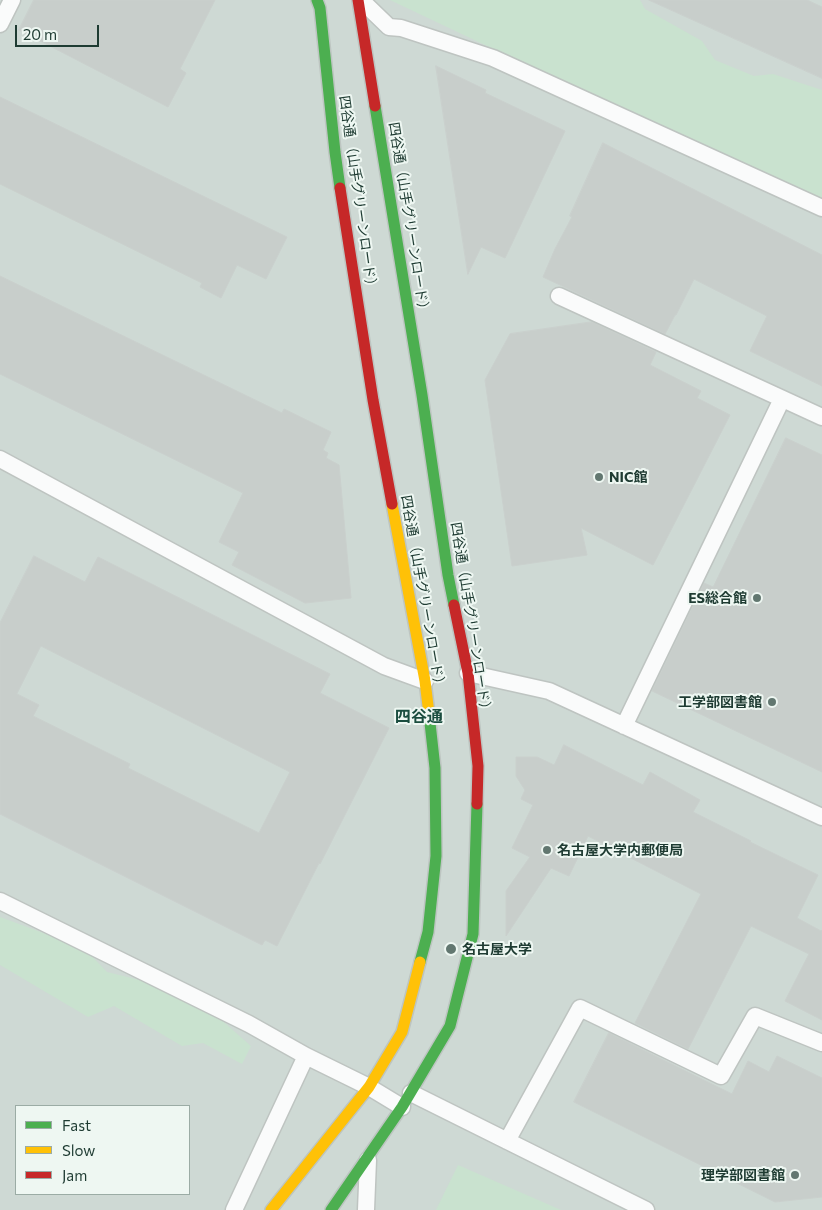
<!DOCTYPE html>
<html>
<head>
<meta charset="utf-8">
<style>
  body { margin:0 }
  #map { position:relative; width:822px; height:1210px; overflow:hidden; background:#e1e7e4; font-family:Commissioner,sans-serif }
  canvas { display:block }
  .legend { position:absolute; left:15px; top:1105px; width:175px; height:90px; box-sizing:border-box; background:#eef7f2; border:1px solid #9baca5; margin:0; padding:6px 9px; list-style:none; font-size:15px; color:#1e3b32 }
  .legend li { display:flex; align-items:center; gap:10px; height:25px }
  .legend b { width:25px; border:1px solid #9baca5 }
  .scale { position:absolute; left:15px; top:25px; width:84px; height:22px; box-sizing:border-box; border:2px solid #1e3b32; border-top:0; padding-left:6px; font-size:15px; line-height:18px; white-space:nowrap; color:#1e3b32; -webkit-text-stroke:4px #eef7f2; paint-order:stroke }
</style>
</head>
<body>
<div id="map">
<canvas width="822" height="1210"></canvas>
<ul class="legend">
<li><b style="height:6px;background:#4caf50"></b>Fast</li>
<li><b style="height:6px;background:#ffc107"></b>Slow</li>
<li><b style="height:6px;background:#c62828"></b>Jam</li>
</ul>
<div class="scale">20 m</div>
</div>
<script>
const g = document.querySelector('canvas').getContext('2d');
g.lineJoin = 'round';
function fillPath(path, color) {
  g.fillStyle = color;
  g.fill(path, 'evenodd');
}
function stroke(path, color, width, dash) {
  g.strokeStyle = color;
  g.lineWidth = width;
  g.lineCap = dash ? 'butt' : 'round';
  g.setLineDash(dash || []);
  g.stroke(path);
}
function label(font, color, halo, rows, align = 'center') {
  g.font = font + ' Commissioner,"Noto Sans JP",sans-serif';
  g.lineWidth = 4;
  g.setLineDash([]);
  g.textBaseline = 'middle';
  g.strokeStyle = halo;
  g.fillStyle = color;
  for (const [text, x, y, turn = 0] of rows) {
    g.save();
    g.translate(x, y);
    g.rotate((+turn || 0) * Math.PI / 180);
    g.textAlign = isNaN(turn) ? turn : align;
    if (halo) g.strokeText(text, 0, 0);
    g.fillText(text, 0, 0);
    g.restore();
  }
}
fillPath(new Path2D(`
  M0,0H822V1210H0ZM16,1106H189V1194H16Z`), '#ced9d4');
fillPath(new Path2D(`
  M390,0H640L645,9L702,41L715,60L754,76L773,74L822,90V199L485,45Z
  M0,917L84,948L107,972L152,983L218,1017L251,1046L242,1064L203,1043L182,1046L114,1006L88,1017L0,965Z
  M458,1165L561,1210H436Z`), '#c9e2cf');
const building = new Path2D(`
  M34,0H215L180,69L186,73L168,107L19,30Z
  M649,0H807L822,7V78Z
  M436,66L486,90L485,93L565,131L505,258L481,247L468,274Z
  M0,97L287,237L266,279L237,265L221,298L200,287L202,283L0,184Z
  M603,143L822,255V386L750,351L767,316L694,279L676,315H675L665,334L543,277L555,249L572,217L570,216Z
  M0,276L282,413L284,409L331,432L323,450L328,453L326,458L339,465L351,598L305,603L232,565L239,552L219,542L243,493L0,374Z
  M592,322L656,352L650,365L701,391L697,398L730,415L653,565L581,528L587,555L512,566L485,380L510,334Z
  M786,438L822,455V772L652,691L704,583L713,587Z
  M34,556L85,582L98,557L330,674L320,693L389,728L320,864L319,863L277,946L265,940L262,945L0,814V623ZM41,646L290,772L259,833L128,768L130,764L33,716L39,705L17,694Z
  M564,745L643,785L650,772L700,800L693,812L751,841L750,842L818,875L797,918L821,931L822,930V1020L785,1001L809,954L751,926L688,1049L635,1023L701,894L588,836L569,876L551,868L506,936V891L530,857L512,848L533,805L521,799L525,790L516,776V757H537L554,765Z
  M609,1033L732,1094L748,1061L769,1072L777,1056L822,1078V1197L775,1202L574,1102Z`);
fillPath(building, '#c8cecb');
stroke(building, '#cad0cd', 1);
const lane = new Path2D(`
  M361,0L389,27L401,28L493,58L822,208
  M0,24L12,0
  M559,296L822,417
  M0,459L384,666L425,681
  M468,673L549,691L822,817
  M624,726L782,399
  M0,901L249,1024L306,1056L369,1087L402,1107
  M411,1093L646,1210
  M507,1141L580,1008L721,1076L755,1016L822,1043
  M234,1210L306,1056
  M366,1210L368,1160`);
const fast = new Path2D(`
  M317,0L320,8L335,152L340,188
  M375,106L422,395L448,575L454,605
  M420,962L428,932L436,856L435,768L429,714
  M331,1210L402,1107L450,1026L473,934L477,804`);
const slow = new Path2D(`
  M392,504L425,681L429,714
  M271,1210L369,1087L402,1032L420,962`);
const jam = new Path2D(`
  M358,0L375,106
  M340,188L373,400L392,504
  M454,605L468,673L478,766L477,804`);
stroke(lane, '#bec4c1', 19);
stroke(fast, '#bdc5c1', 14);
stroke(slow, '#bdc5c1', 14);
stroke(jam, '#bdc5c1', 14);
stroke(lane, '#fafbfb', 16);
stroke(fast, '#4caf50', 11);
stroke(slow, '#ffc107', 11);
stroke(jam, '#c62828', 11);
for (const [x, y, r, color] of [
  [599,477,5,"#627770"],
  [757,598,5,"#627770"],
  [772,702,5,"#627770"],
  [547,850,5,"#627770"],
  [451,949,6,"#627770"],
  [795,1175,5,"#627770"]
]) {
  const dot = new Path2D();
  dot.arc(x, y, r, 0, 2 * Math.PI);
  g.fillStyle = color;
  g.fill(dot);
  stroke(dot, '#eef7f2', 2);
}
label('14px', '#1e3b32', '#eef7f2', [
  ["四谷通 （山手グリーンロード）",358,194,82],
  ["四谷通（山手グリーンロード）",409,219,81],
  ["四谷通 （山手グリーンロード）",423,593,80],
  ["四谷通（山手グリーンロード）",471,619,81]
]);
label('bold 14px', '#1e3b32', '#eef7f2', [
  ["NIC館",609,477],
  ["ES総合館",747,598,"right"],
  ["工学部図書館",762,702,"right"],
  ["名古屋大学内郵便局",557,850],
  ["名古屋大学",462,949],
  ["理学部図書館",785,1175,"right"]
], 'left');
label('bold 16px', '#1a4d3f', '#eef7f2', [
  ["四谷通",419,717]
]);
</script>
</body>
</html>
